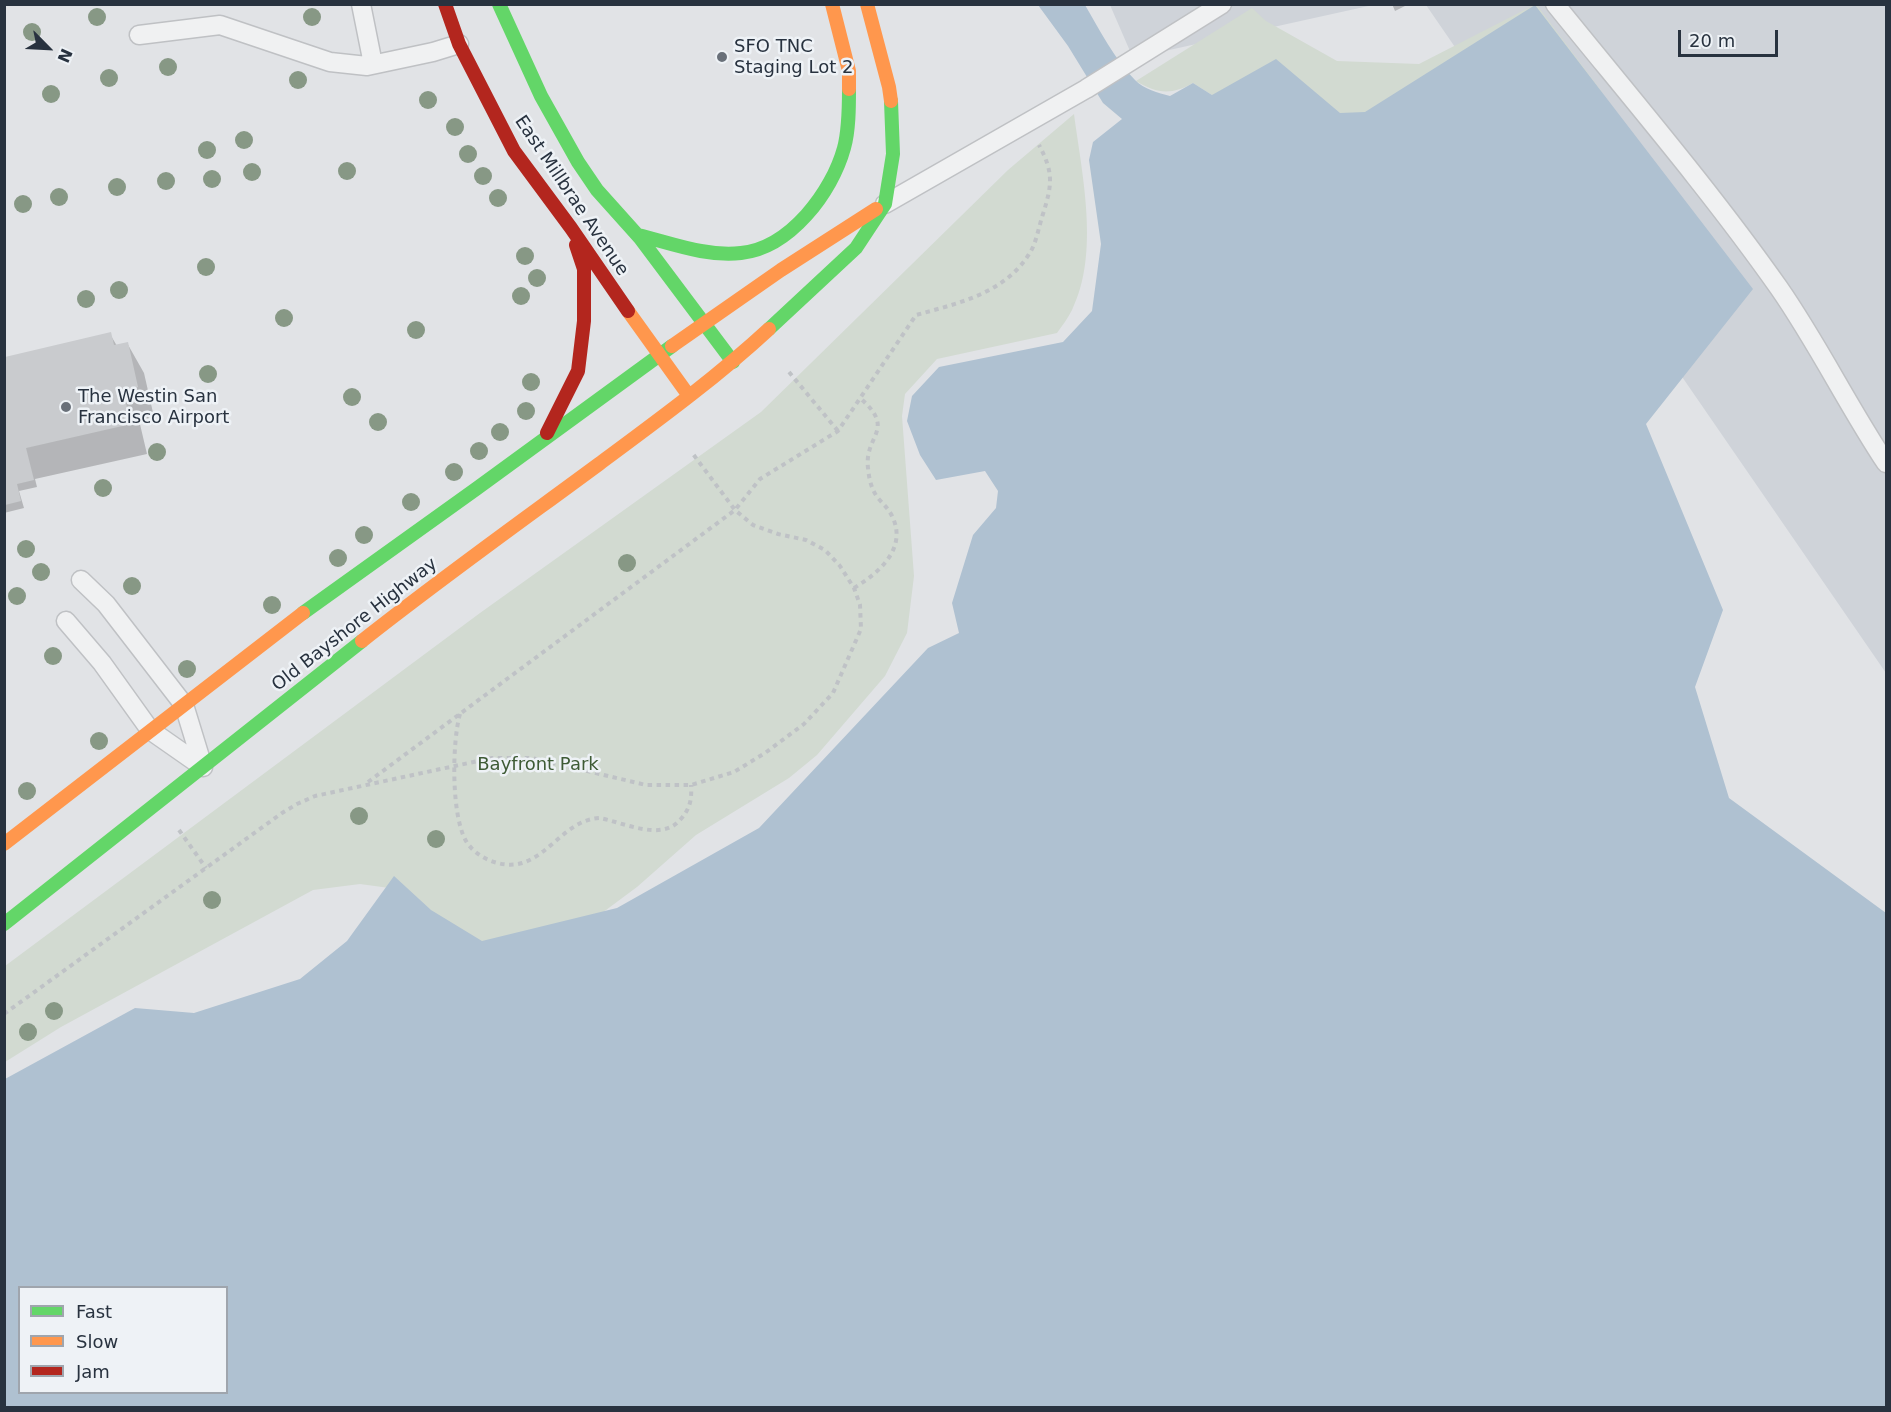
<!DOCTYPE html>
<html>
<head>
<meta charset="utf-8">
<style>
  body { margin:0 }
  #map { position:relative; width:1891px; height:1412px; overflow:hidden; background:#e1e3e6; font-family:"DejaVu Sans",sans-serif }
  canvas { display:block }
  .frame { position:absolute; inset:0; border:6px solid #28323f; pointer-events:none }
  .legend { position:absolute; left:18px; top:1286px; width:210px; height:108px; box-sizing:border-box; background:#eef2f6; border:2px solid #9fa5ad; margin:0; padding:8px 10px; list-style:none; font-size:18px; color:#28323f }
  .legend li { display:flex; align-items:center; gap:12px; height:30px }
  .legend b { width:30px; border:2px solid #9fa5ad }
  .north { position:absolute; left:18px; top:18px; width:60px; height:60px; -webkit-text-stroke:4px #eef2f6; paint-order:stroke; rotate:114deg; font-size:16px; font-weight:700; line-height:24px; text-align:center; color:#28323f }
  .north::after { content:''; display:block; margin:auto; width:21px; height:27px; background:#28323f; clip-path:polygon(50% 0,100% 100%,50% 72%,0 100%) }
  .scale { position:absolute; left:1678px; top:30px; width:100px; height:27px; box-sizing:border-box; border:3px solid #28323f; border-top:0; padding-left:8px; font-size:18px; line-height:21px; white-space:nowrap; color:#28323f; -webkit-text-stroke:4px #eef2f6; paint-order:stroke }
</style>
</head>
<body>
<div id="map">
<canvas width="1891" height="1412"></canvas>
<div class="frame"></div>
<ul class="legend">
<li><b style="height:8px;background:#63d668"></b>Fast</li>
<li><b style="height:8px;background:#ff974d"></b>Slow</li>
<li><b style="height:8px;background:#b3261e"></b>Jam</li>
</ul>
<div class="north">N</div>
<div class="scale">20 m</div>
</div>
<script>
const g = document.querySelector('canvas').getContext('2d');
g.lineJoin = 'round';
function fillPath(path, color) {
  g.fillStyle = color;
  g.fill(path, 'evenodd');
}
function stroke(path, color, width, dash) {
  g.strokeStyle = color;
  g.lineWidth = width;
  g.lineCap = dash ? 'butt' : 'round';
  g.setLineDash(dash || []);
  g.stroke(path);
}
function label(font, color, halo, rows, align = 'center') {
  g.font = font + ' "DejaVu Sans",sans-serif';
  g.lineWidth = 5;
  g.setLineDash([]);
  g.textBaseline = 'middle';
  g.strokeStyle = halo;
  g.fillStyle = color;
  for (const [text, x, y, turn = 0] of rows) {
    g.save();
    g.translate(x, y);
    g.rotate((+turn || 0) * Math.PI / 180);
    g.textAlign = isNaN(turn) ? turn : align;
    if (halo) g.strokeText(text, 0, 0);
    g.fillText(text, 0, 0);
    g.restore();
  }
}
fillPath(new Path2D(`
  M1110,5H1373L1133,58Z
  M1426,5H1886V673Z`), '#cfd3d9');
fillPath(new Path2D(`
  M1536,4L1602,92L1369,136L1212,95L1193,83C1172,95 1157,94 1136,81L1252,8L1266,21L1337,61L1419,64Z
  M1074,114C1082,175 1100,253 1072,310C1068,318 1062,326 1057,333L937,359L905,394L902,416L914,576L907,633L885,676L817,755L789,778L696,835L637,887L567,939L553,947L469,940L404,890L360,884L313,890L61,1027L5,1062V966L480,613L761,412L1008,170Z`), '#d2dad1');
fillPath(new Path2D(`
  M1038,5H1085C1099,29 1115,60 1135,80C1144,89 1158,93 1170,96L1193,83L1212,95L1276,59L1340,113L1365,112L1535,5L1753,289L1646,424L1723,610L1695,687L1729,798L1886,913V1407L5,1408V1079L135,1008L194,1013L300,979L347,941L394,876L431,910L482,941L617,908L759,828L928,648L959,633L952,603L973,535L996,508L998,491L985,471L936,480L920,455L907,421L912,396L939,367L1063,342L1092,311L1101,244L1089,160L1093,142L1122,119L1103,103L1068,46ZM20,1288H226V1392H20Z`), '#afc1d1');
fillPath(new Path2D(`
  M1392,4H1409L1395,11Z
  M110,334L117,346L127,343L144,373L154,417L139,420L147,454L35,479L37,487L19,491L24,508L4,513V358Z`), '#0003');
fillPath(new Path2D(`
  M111,332L114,345L128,342L138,387L123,391L131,424L26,448L34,480L17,484L21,501L5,505V357Z`), '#c9cbce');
const lane = new Path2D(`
  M361,4L373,64
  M1555,4C1631,98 1710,190 1779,288C1818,344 1848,406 1886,463
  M139,35L220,25L330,62L367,66L433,52L459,44
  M885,204L1086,89L1222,4
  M81,580L106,604L184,705L203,767
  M66,621L102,663L150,730L203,767`);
stroke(lane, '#bfc1c4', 21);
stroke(new Path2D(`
  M789,372L838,431
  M854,588C879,573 908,548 892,516C888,508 883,504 878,498C871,489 869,478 868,468C864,435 897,430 860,398
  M460,714C452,742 451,815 466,841C476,858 502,869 522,863C551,854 567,820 599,818C623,822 661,842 680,820C690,809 692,800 691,785
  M368,782L735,510L760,479L838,431L916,315C959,303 1008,293 1032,249C1037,239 1039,226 1043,214C1052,185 1054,173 1039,145
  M179,830L206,868
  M4,1014L282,813L297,804L315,796L492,758H532L646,785H691L734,772L765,753L804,724L833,693L861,629L860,605L854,588L840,566L825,550L806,540L778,534L753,525L735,510L693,454`), '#bfc2c6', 4, [4.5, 4.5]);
stroke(lane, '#f0f1f2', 18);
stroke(new Path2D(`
  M499,4L541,96L578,162L597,190L640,238L733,362
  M638,235C671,243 706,257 741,253C790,248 832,192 844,148C849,130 849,107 849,89
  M769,329L856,248L885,204L893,154L891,101
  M303,613L476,489L672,346
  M4,924L362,641`), '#63d668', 14);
stroke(new Path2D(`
  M832,4L849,71V89
  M867,4L889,87L891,101
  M628,311L689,396
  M672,346L781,270L876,209
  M362,641C439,580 519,523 599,464C657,421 716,378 769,329
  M4,844L303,613`), '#ff974d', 14);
stroke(new Path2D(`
  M445,4L459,44L514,151L571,228L628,311
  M547,433L578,371L584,321V269L576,245`), '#b3261e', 14);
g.fillStyle = '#879885';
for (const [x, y] of [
  [97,17],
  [312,17],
  [32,32],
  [168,67],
  [109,78],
  [298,80],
  [51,94],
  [428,100],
  [455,127],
  [244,140],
  [207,150],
  [468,154],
  [347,171],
  [252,172],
  [483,176],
  [212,179],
  [166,181],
  [117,187],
  [59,197],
  [498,198],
  [23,204],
  [525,256],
  [206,267],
  [537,278],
  [119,290],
  [521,296],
  [86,299],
  [284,318],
  [416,330],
  [208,374],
  [531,382],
  [352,397],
  [526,411],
  [378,422],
  [500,432],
  [479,451],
  [157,452],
  [454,472],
  [103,488],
  [411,502],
  [364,535],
  [26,549],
  [338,558],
  [627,563],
  [41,572],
  [132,586],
  [17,596],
  [272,605],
  [53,656],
  [187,669],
  [99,741],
  [27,791],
  [359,816],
  [436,839],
  [212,900],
  [54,1011],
  [28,1032]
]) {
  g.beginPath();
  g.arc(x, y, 9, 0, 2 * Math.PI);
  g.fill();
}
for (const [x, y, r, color] of [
  [722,57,6,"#697079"],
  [66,407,6,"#697079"]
]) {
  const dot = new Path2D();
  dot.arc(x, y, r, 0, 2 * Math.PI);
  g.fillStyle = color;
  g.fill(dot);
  stroke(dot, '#eef2f6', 2);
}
label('18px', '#28323f', '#eef2f6', [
  ["SFO TNC",734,47],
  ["Staging Lot 2",734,68],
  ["The Westin San",78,397],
  ["Francisco Airport",78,418]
], 'left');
label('18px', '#28323f', '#eef2f6', [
  ["East Millbrae Avenue",571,196,56],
  ["Old Bayshore Highway",355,625,-38]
]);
label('18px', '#3e5b35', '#eef2f6', [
  ["Bayfront Park",538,765]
]);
</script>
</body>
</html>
